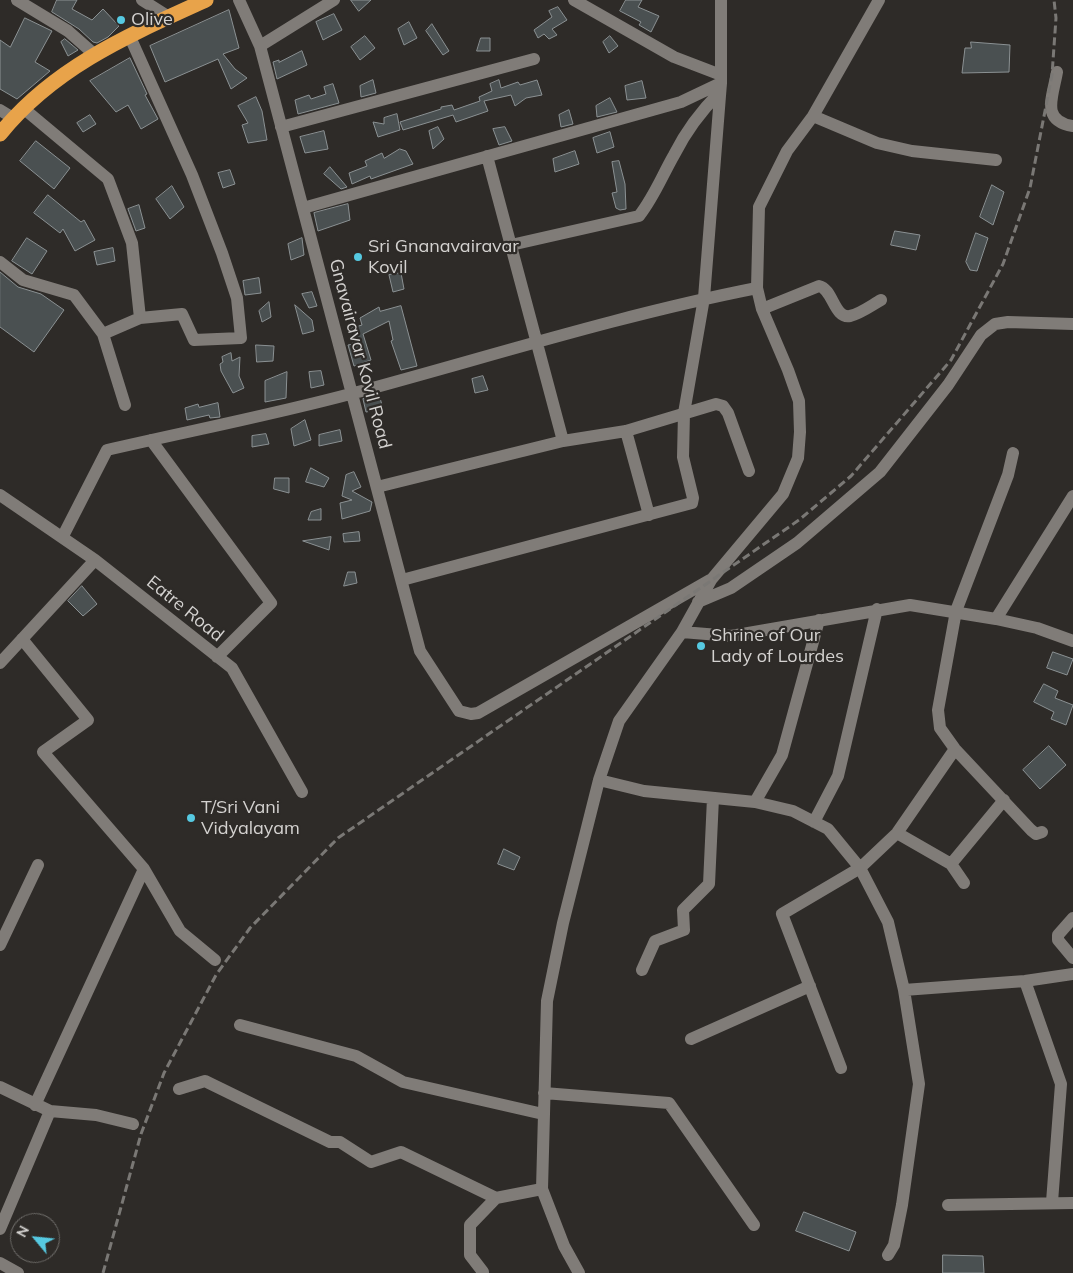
<!DOCTYPE html>
<html>
<head>
<meta charset="utf-8">
<style>
  body { margin:0 }
  #map { position:relative; width:1073px; height:1273px; overflow:hidden; background:#2e2b28; font-family:Mulish,sans-serif }
  canvas { display:block }
  .north { position:absolute; left:10px; top:1213px; width:50px; height:50px; box-sizing:border-box; background:#2e2b28; border:1px solid #706e6b; border-radius:50%; rotate:298deg; font-size:14px; font-weight:700; line-height:20px; text-align:center; color:#d4d2d0 }
  .north::after { content:''; display:block; margin:auto; width:18px; height:22px; background:#56c9e1; clip-path:polygon(50% 0,100% 100%,50% 72%,0 100%) }
</style>
</head>
<body>
<div id="map">
<canvas width="1073" height="1273"></canvas>
<div class="north">N</div>
</div>
<script>
const g = document.querySelector('canvas').getContext('2d');
g.lineJoin = 'round';
function fillPath(path, color) {
  g.fillStyle = color;
  g.fill(path, 'evenodd');
}
function stroke(path, color, width, dash) {
  g.strokeStyle = color;
  g.lineWidth = width;
  g.lineCap = dash ? 'butt' : 'round';
  g.setLineDash(dash || []);
  g.stroke(path);
}
function label(font, color, halo, rows, align = 'center') {
  g.font = font + ' Mulish,sans-serif';
  g.lineWidth = 4.5;
  g.setLineDash([]);
  g.textBaseline = 'middle';
  g.strokeStyle = halo;
  g.fillStyle = color;
  for (const [text, x, y, turn = 0] of rows) {
    g.save();
    g.translate(x, y);
    g.rotate((+turn || 0) * Math.PI / 180);
    g.textAlign = isNaN(turn) ? turn : align;
    if (halo) g.strokeText(text, 0, 0);
    g.fillText(text, 0, 0);
    g.restore();
  }
}
const building = new Path2D(`
  M57,0H77L72,9L92,20L103,9L119,26L108,37L97,43L93,42L79,29L52,12Z
  M351,0H371L359,11Z
  M626,0H642L638,7L659,16L651,32L639,25L641,22L620,11Z
  M558,7L567,20L552,29L557,35L549,39L544,34L538,38L534,30L552,17L549,11Z
  M229,10L239,48L223,54L235,69L247,78L231,89L218,59L165,82L150,46Z
  M334,14L342,30L323,40L316,22Z
  M25,18L52,31L35,62L50,71L17,99L0,89V40L10,47Z
  M409,22L417,38L404,45L398,29Z
  M432,24L449,51L443,55L426,31Z
  M365,36L375,48L360,60L351,47Z
  M610,36L618,46L609,53L603,42Z
  M481,38H490V51H477Z
  M65,39L78,50L68,56L61,42Z
  M971,42L1010,45L1009,72L962,73L965,48H971Z
  M302,51L307,65L277,79L273,62L279,60V62Z
  M130,58L147,94L145,95L158,119L141,129L128,105L116,112L90,81Z
  M373,80L376,93L361,97L360,86Z
  M499,80L501,88L518,82L520,85L537,80L542,95L526,98L515,106L511,95L484,101L488,111L456,122L453,115L403,130L400,122L441,109V107L452,105L454,110L480,101L479,97L492,91L490,84Z
  M642,81L646,98L627,100L625,86Z
  M333,84L339,103L298,114L295,100L309,95L311,99L326,94L324,87Z
  M256,97L262,111L267,140L248,143L242,125L248,123L238,106Z
  M610,98L617,112L597,117L596,106Z
  M569,110L573,124L561,127L559,115Z
  M397,114L400,130L378,137L373,122L384,124V118Z
  M90,115L96,124L83,132L77,123Z
  M438,127L444,139L433,149L429,131Z
  M505,127L512,141L499,145L493,129Z
  M324,131L328,149L305,153L300,137Z
  M610,132L614,147L597,153L593,138Z
  M36,141L70,168L54,189L20,161Z
  M400,149L406,151L413,164L371,179L370,176L352,184L349,173L367,166L365,161L382,153L384,158Z
  M575,151L579,164L555,172L553,159Z
  M619,161L625,184L626,209L620,210L616,208L612,193L617,192L612,162Z
  M330,167L347,187L341,189L324,174Z
  M230,170L235,184L223,188L218,173Z
  M992,185L1004,192L993,225L980,217Z
  M172,186L184,207L170,219L156,199Z
  M48,195L81,222L84,220L95,240L75,251L63,229L60,233L34,213Z
  M348,204L350,220L318,231L314,213Z
  M139,205L145,228L136,231L128,209Z
  M895,231L920,235L916,250L891,245Z
  M976,233L988,238L977,271L970,270L966,262Z
  M27,238L47,251L32,274L12,261Z
  M302,238L304,255L291,260L288,244Z
  M113,248L115,261L97,265L94,252Z
  M0,272L18,287L41,294L64,310L34,352L0,327Z
  M401,273L404,289L393,292L389,275Z
  M259,278L261,293L245,295L243,281Z
  M312,292L317,306L309,308L302,294Z
  M269,302L271,317L262,322L259,311Z
  M295,305L312,320L314,331L303,334Z
  M401,306L417,366L401,370L391,341L393,340L389,321L363,334L371,360L354,366L348,345L353,344L349,329L362,325L360,318L379,307L380,311Z
  M256,345L274,346L273,361L257,362Z
  M231,353L232,361L240,357L239,376L244,388L233,393L221,371L220,364L223,362L222,357Z
  M321,371L324,385L311,388L309,372Z
  M287,372L286,398L265,402V381Z
  M483,376L488,390L475,393L472,379Z
  M379,394L383,409L366,412L363,399Z
  M218,403L220,417L210,418L209,415L187,420L185,408L198,404L199,407Z
  M305,420L311,440L294,446L291,429Z
  M340,430L342,441L319,446V435Z
  M266,434L269,444L252,447V436Z
  M311,468L329,478L324,487L306,482Z
  M354,472L361,487L352,491L372,502L370,511L342,519L340,503L352,500L342,496L346,475Z
  M275,478H289V493L274,489Z
  M321,509V520H308L311,512Z
  M359,532L360,541L344,542L343,534Z
  M331,537L329,550L303,541Z
  M348,572H355L357,583L344,586Z
  M82,586L97,604L83,616L68,601Z
  M1053,652L1073,659L1067,675L1047,668Z
  M1044,684L1058,691L1055,698L1073,705L1066,725L1051,719L1054,712L1034,702Z
  M1049,746L1066,765L1040,789L1023,770Z
  M504,849L520,857L514,870L498,864Z
  M804,1212L856,1232L849,1251L796,1231Z
  M943,1255L983,1256L984,1273H943Z`);
fillPath(building, '#4a5051');
stroke(building, '#8b9193', 1);
stroke(new Path2D(`
  M17,0L68,31L94,54
  M142,0L169,17
  M239,0L260,46L420,651L459,711L471,714L478,713L710,580
  M574,0L674,57L721,75
  M879,0L813,116L787,151L759,207L757,288L762,309L788,370L799,401L800,432L798,458L783,494L711,580L682,632L619,721L599,780L644,791L755,802L793,811L828,829L860,868L888,922L904,990L919,1084L902,1205L894,1245L888,1255
  M130,37L192,175L222,253L237,298L241,338L194,340L182,314L140,318
  M260,46L334,0
  M1057,72C1053,96 1040,121 1073,126
  M23,108L108,179L132,243L140,318L103,334
  M0,110L13,118
  M813,116L877,143L912,151L996,160
  M281,127L534,59
  M487,156L563,441
  M303,208L681,102L721,83
  M511,245L639,216C654,197 662,176 674,155C686,131 701,111 720,92
  M0,262L23,280L74,295L103,334L125,405
  M762,309L819,286C833,289 834,319 850,316C860,314 872,305 881,300
  M626,431L649,515
  M151,440L271,603L217,657
  M1013,453L1008,475L956,611L938,710L940,728L955,749L1031,830L1036,834L1042,832
  M377,487L563,441L626,431L716,404L723,406L728,413L749,471
  M0,495L95,560L232,668L302,792
  M63,536L107,450C189,431 272,415 354,393C488,357 620,315 757,288
  M402,580L692,503L693,498L683,457L684,413L704,298L721,83V0
  M698,602L731,588L797,543L880,472L948,385L981,335L995,324L1008,322L1073,324
  M996,619L1073,496
  M682,632L731,636L910,605L996,619L1037,628L1073,641
  M22,639L88,720L43,752L144,869L180,931L215,960
  M0,663L95,560
  M755,802L782,755L819,620
  M814,822L838,776L877,609
  M897,833L951,864L964,883
  M951,864L1004,800
  M1073,918L1058,935V940L1073,958
  M0,945L38,865
  M642,970L655,941L684,930L683,910L709,884L713,798
  M1025,981L1061,1084L1052,1202
  M904,990L1025,981L1073,974
  M240,1025L356,1056L403,1082L543,1114
  M691,1039L810,986
  M841,1068L782,914L860,868L897,833L955,749
  M0,1087L50,1111L96,1115L133,1124
  M179,1089L205,1081L330,1142H340L371,1162L401,1152L496,1198
  M544,1093L669,1103L754,1225
  M35,1105L144,869
  M948,1205L1073,1203
  M0,1229L50,1111
  M0,1263L18,1273
  M483,1272L470,1255V1225L496,1198L542,1189
  M579,1273L564,1246L542,1189L547,1001L563,923L599,780`), '#807c78', 12);
stroke(new Path2D(`
  M0,134C54,67 129,35 206,0`), '#e8a34a', 15);
stroke(new Path2D(`
  M103,1273L141,1134L164,1073L216,975L250,928L338,838L799,520L851,476L951,360L1003,264L1030,188L1052,75L1056,18L1054,0`), '#7a7875', 3, [8, 4]);
for (const [x, y, r, color] of [
  [121,20,5,"#56c9e1"],
  [358,257,5,"#56c9e1"],
  [701,646,5,"#56c9e1"],
  [191,818,5,"#56c9e1"]
]) {
  const dot = new Path2D();
  dot.arc(x, y, r, 0, 2 * Math.PI);
  g.fillStyle = color;
  g.fill(dot);
  stroke(dot, '#2e2b28', 2);
}
label('18px', '#d4d2d0', '#2e2b28', [
  ["Olive",131,20],
  ["Sri Gnanavairavar",368,247],
  ["Kovil",368,268],
  ["Shrine of Our",711,636],
  ["Lady of Lourdes",711,657],
  ["T/Sri Vani",201,808],
  ["Vidyalayam",201,829]
], 'left');
label('18px', '#d4d2d0', '#2e2b28', [
  ["Gnavairavar Kovil Road",360,354,75],
  ["Eatre Road",185,609,39]
]);
</script>
</body>
</html>
